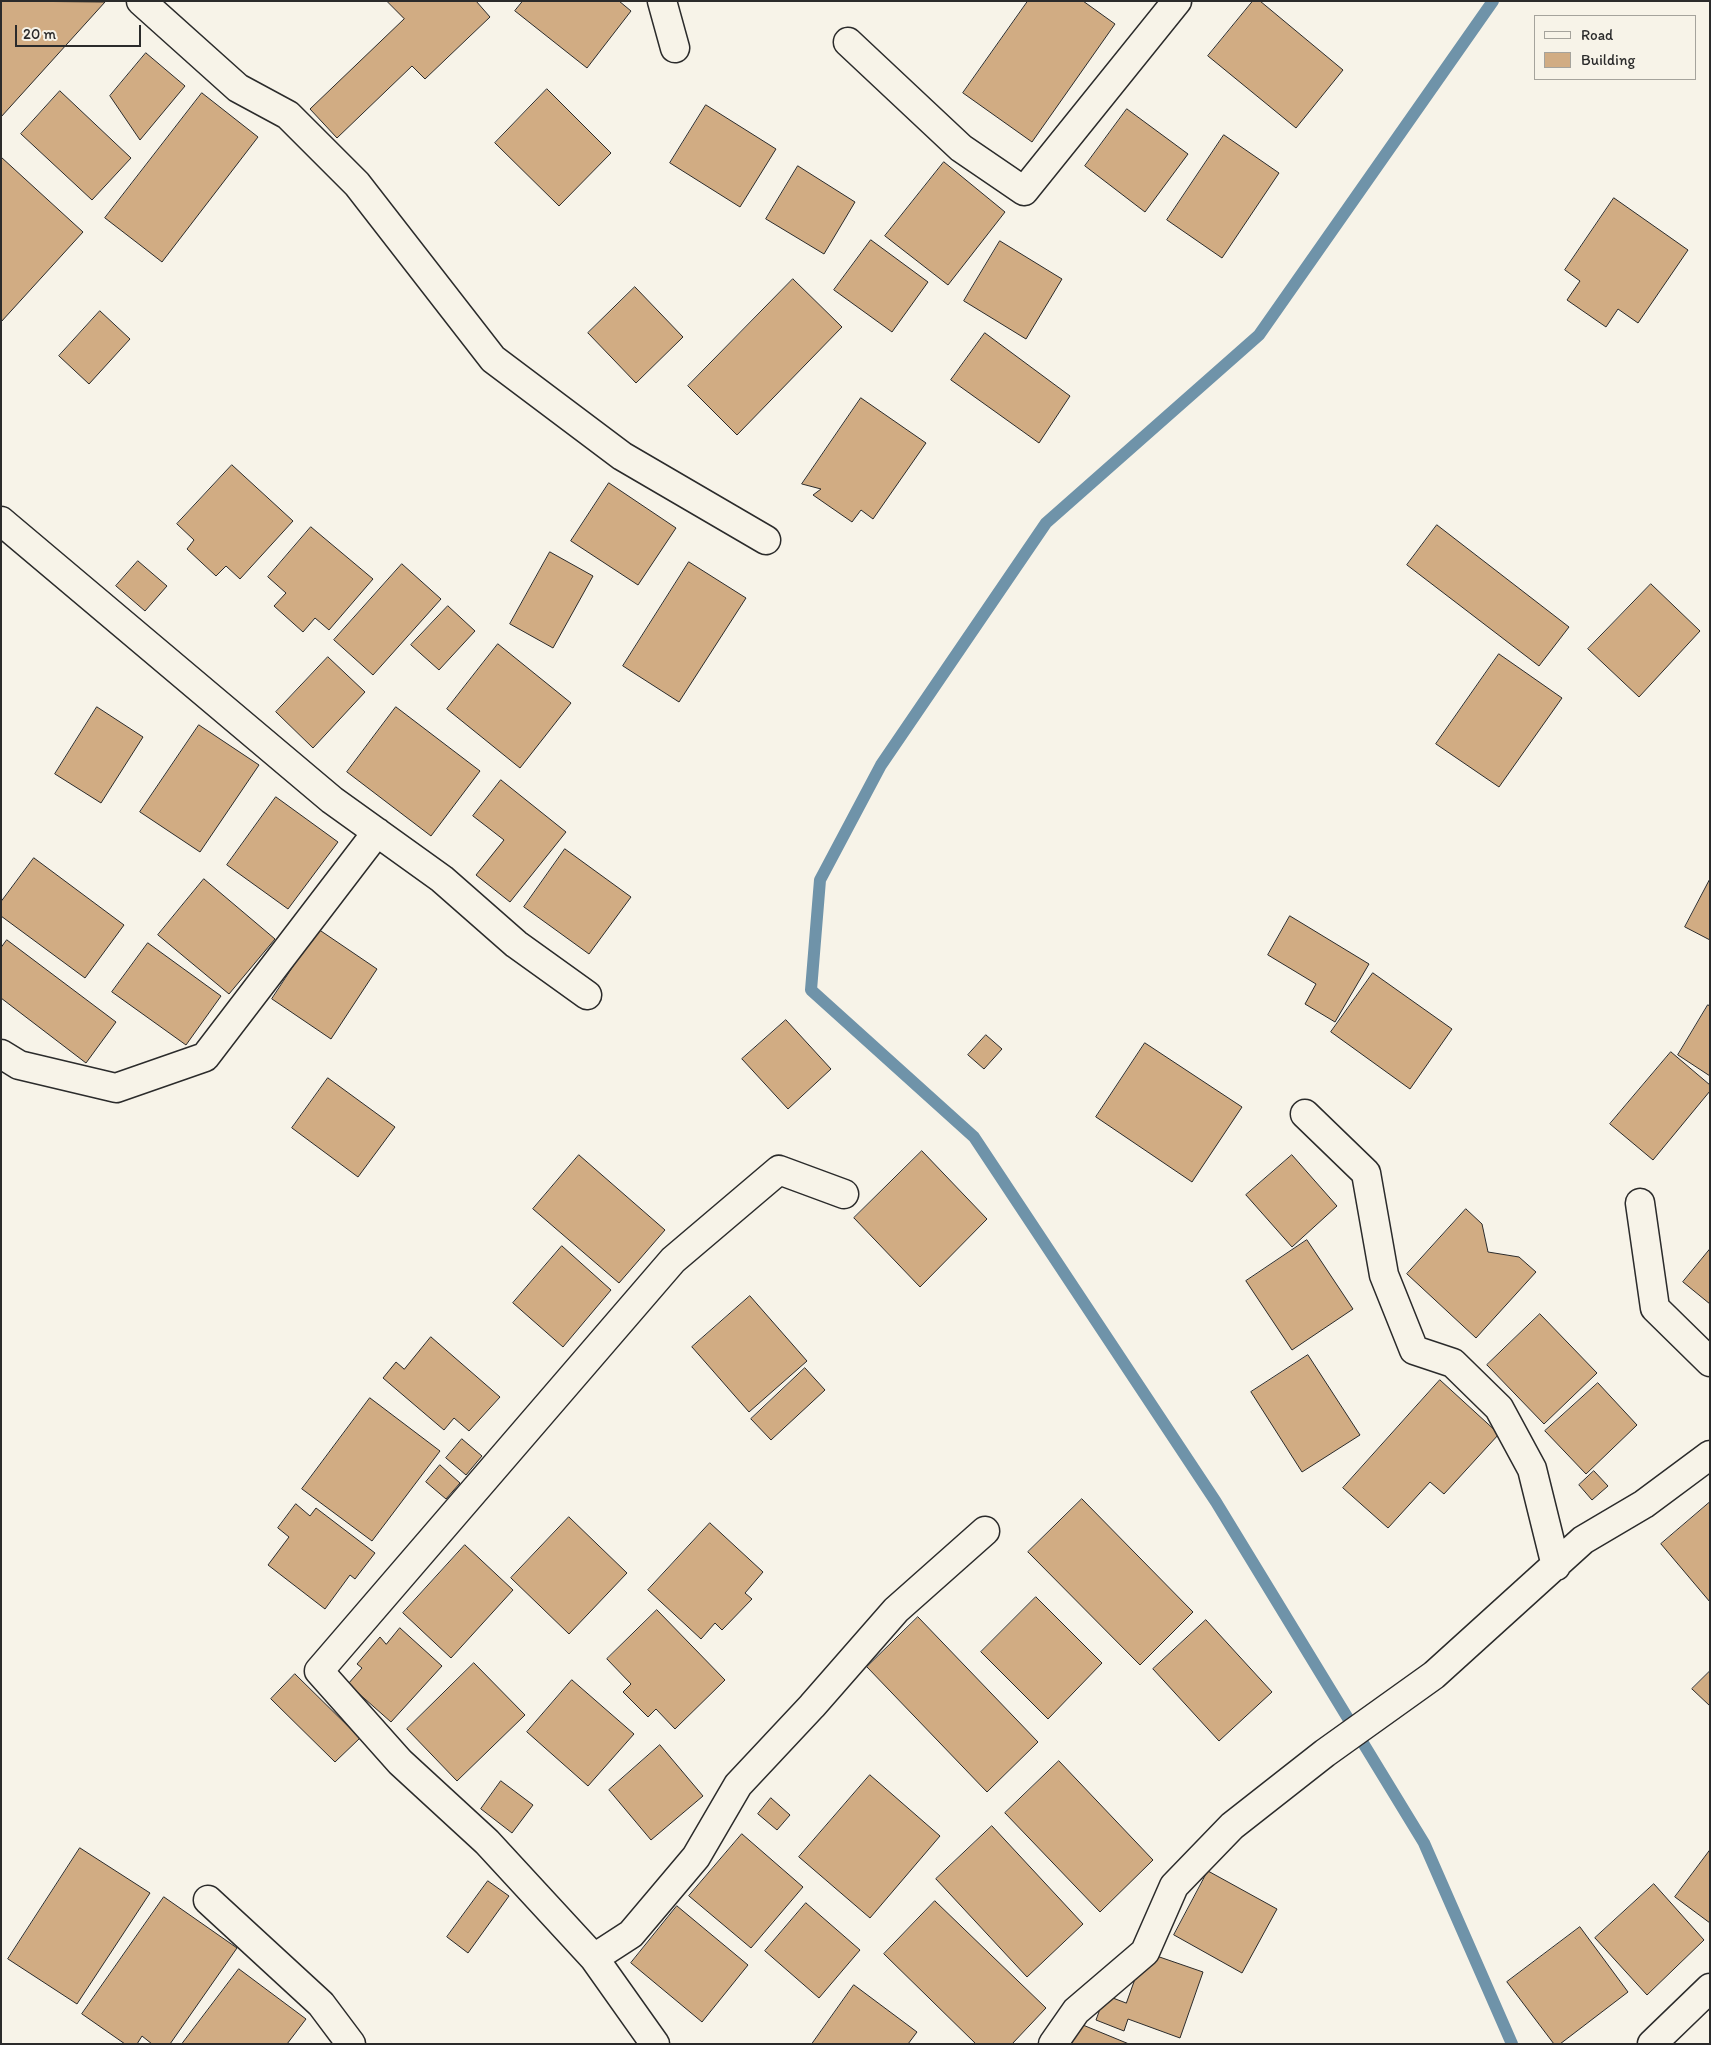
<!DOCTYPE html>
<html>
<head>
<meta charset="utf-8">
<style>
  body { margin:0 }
  #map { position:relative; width:1711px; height:2045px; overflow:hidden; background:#f7f3e8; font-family:Itim,sans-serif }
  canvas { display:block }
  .frame { position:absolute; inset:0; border:2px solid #2b2b2b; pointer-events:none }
  .legend { position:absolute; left:1534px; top:15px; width:162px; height:65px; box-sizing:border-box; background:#f7f3e8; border:1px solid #a5a39c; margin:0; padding:6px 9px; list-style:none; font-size:15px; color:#2b2b2b }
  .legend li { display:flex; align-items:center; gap:10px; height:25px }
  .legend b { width:25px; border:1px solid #a5a39c }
  .scale { position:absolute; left:15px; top:25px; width:126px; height:22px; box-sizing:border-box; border:2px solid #2b2b2b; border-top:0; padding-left:6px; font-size:15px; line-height:18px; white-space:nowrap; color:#2b2b2b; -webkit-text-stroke:4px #f7f3e8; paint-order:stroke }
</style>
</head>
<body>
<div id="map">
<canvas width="1711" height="2045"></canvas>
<div class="frame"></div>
<ul class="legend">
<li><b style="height:6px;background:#f7f3e8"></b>Road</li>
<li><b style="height:14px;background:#d1ac83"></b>Building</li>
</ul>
<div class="scale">20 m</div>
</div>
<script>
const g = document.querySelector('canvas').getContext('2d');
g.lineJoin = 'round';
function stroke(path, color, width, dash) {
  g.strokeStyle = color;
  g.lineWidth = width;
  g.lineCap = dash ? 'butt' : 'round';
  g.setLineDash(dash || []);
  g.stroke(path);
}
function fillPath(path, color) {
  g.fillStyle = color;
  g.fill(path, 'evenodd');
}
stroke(new Path2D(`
  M1493,1L1259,335L1046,523L881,765L820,880L811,990L974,1137L1216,1502L1424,1843L1512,2044`), '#6f93a9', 12);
const building = new Path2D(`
  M1,1L105,2L1,117Z
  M387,1H476L490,17L425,79L412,66L337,138L310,109L404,19Z
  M523,1H619L631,11L587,68L515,11Z
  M1028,1H1083L1115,24L1032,142L963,93Z
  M1253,1H1260L1343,70L1296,128L1208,56Z
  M146,53L185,86L140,140L110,96Z
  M547,89L611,153L559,206L495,143Z
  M60,91L131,158L92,200L21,134Z
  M202,93L258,137L162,262L105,218Z
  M706,105L776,149L740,207L670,163Z
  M1127,109L1188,154L1145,212L1085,166Z
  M1224,135L1279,173L1222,258L1167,220Z
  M1,157L83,232L1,322Z
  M944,162L1005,212L948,285L885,236Z
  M798,166L855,202L824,254L766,219Z
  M1614,198L1688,250L1638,323L1618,309L1606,327L1567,300L1580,281L1565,270Z
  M871,240L928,282L892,332L834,290Z
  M1000,241L1062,279L1026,339L964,301Z
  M793,279L842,327L737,435L688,386Z
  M635,287L683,337L636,383L588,333Z
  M100,311L130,339L89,384L59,356Z
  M985,333L1070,396L1039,443L951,380Z
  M861,398L926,443L873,519L861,510L852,522L813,495L821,489L802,484Z
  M232,465L293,521L240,579L226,566L216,576L187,549L194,540L177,524Z
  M609,483L676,528L638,585L571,541Z
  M1437,525L1569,627L1539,666L1407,565Z
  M311,527L373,579L329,630L315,618L303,632L274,606L286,593L268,577Z
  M550,552L593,576L553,648L510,624Z
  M138,561L167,586L145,611L116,586Z
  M689,562L746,598L679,702L623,666Z
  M402,564L441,599L373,675L334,640Z
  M1651,584L1700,631L1639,697L1588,649Z
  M448,606L475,631L439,670L411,645Z
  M498,644L571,703L520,768L447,709Z
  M1499,654L1562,698L1499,787L1436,744Z
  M328,657L365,692L313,748L276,712Z
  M97,707L143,737L101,803L55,774Z
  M396,707L480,771L431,836L347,772Z
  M199,725L259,765L200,852L140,812Z
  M501,780L566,832L510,902L476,875L504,840L473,816Z
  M276,797L338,842L288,909L227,865Z
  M565,849L631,897L589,954L524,907Z
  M34,858L124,925L85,978L1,916V902Z
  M204,879L275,939L229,994L158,935Z
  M1710,879V940L1685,927Z
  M1290,916L1369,964L1335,1022L1305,1004L1316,984L1268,955Z
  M318,929L377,969L331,1039L272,999Z
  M7,940L116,1022L86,1063L1,998V948Z
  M148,943L221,996L186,1045L112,992Z
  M1373,973L1452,1029L1410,1089L1331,1032Z
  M1708,1005L1710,1006V1076L1678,1055Z
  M786,1020L831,1069L788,1109L742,1059Z
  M986,1035L1002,1049L984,1069L968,1055Z
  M1145,1043L1242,1107L1192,1182L1096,1117Z
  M1671,1052L1710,1085V1091L1653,1160L1610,1124Z
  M328,1078L395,1127L358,1177L292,1128Z
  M922,1151L987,1219L920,1287L854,1218Z
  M579,1155L665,1230L619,1283L533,1209Z
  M1292,1155L1337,1206L1292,1247L1246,1195Z
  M1466,1209L1482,1224L1488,1252L1519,1257L1536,1272L1476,1338L1407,1274Z
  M1307,1240L1353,1309L1292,1350L1246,1281Z
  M562,1246L611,1290L563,1347L513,1303Z
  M1710,1249V1304L1683,1282Z
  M750,1296L807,1361L749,1412L692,1347Z
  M1540,1314L1597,1373L1544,1424L1487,1365Z
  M431,1337L500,1397L469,1431L454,1418L444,1430L383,1378L396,1362L404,1369Z
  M1308,1355L1360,1435L1302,1472L1251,1392Z
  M805,1368L825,1390L771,1440L751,1419Z
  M1440,1380L1499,1434L1444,1494L1430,1482L1388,1528L1343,1488Z
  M1598,1383L1637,1425L1586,1474L1545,1431Z
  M370,1398L440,1451L372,1541L302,1489Z
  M462,1439L482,1456L466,1475L446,1458Z
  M440,1465L460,1483L446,1499L426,1482Z
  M1594,1471L1608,1486L1592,1500L1579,1485Z
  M1082,1499L1193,1612L1140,1665L1028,1552Z
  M1710,1502V1602L1661,1544Z
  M296,1504L310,1516L316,1508L375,1553L355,1579L350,1575L325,1609L268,1565L289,1537L278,1528Z
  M569,1517L627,1573L569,1634L511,1578Z
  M710,1523L763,1572L745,1593L752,1599L722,1630L715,1623L701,1639L648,1590Z
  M465,1545L513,1590L451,1658L403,1613Z
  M1036,1597L1102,1663L1048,1719L981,1652Z
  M657,1610L725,1680L675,1729L656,1709L648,1717L623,1692L631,1684L607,1659Z
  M918,1617L1038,1742L987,1792L867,1667Z
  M1206,1620L1272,1692L1219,1741L1153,1669Z
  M400,1628L442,1666L391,1722L348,1684L362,1668L357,1664L380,1637L386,1644Z
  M474,1663L525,1715L457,1781L407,1729Z
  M1710,1671V1706L1692,1689Z
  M295,1674L360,1738L335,1762L271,1699Z
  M572,1680L634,1734L588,1786L527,1732Z
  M660,1745L703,1796L651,1840L609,1790Z
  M1059,1761L1153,1860L1100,1912L1005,1813Z
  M870,1775L940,1836L870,1918L799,1857Z
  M501,1781L533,1805L512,1833L481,1809Z
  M771,1798L790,1815L777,1830L758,1814Z
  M992,1826L1083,1924L1027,1977L936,1879Z
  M742,1834L803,1887L751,1948L689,1896Z
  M80,1848L150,1893L77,2004L8,1959Z
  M1710,1850V1923L1675,1897Z
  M1208,1871L1277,1909L1242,1973L1174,1935Z
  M488,1881L509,1896L468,1953L447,1937Z
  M1654,1884L1704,1940L1647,1995L1595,1938Z
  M164,1897L237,1948L170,2044H152L142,2036L137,2044H125L82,2014Z
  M935,1901L1046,2008L1012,2044H976L884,1954Z
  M806,1903L860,1950L819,1998L765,1951Z
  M677,1906L748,1965L702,2022L631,1963Z
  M1580,1927L1628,1992L1560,2044H1554L1507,1982Z
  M1145,1952L1203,1972L1180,2038L1128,2019L1124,2031L1096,2020L1105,1995L1126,2003Z
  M239,1969L306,2019L287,2044H182Z
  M854,1985L917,2032L908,2044H812Z
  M1078,2023L1129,2044H1069Z`);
fillPath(building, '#d1ac83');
stroke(building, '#2b2b2b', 1);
const minor = new Path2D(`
  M141,1L238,88L288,115L357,184L493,359L622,456L766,540
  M662,1L675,48
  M848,42L961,148L1024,191L1177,1
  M1,521L332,800L442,879L516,944L587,995
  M1,1054L19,1065L116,1088L205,1057L377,832
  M1305,1114L1366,1173L1384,1275L1414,1350L1453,1363L1499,1408L1532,1469L1556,1566
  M1640,1203L1655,1308L1710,1362
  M208,1900L321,2004L351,2044
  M594,1958L631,1934L696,1857L738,1785L812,1706L896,1610L985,1531
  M655,2044L594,1958L487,1842L400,1762L319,1671L673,1260L779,1170L844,1194
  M1053,2044L1076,2011L1145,1952L1174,1886L1232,1826L1325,1753L1434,1675L1583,1540L1644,1504L1710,1455
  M1652,2044L1710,1988`);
stroke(minor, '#2b2b2b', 31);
stroke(minor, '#f7f3e8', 28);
</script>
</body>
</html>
